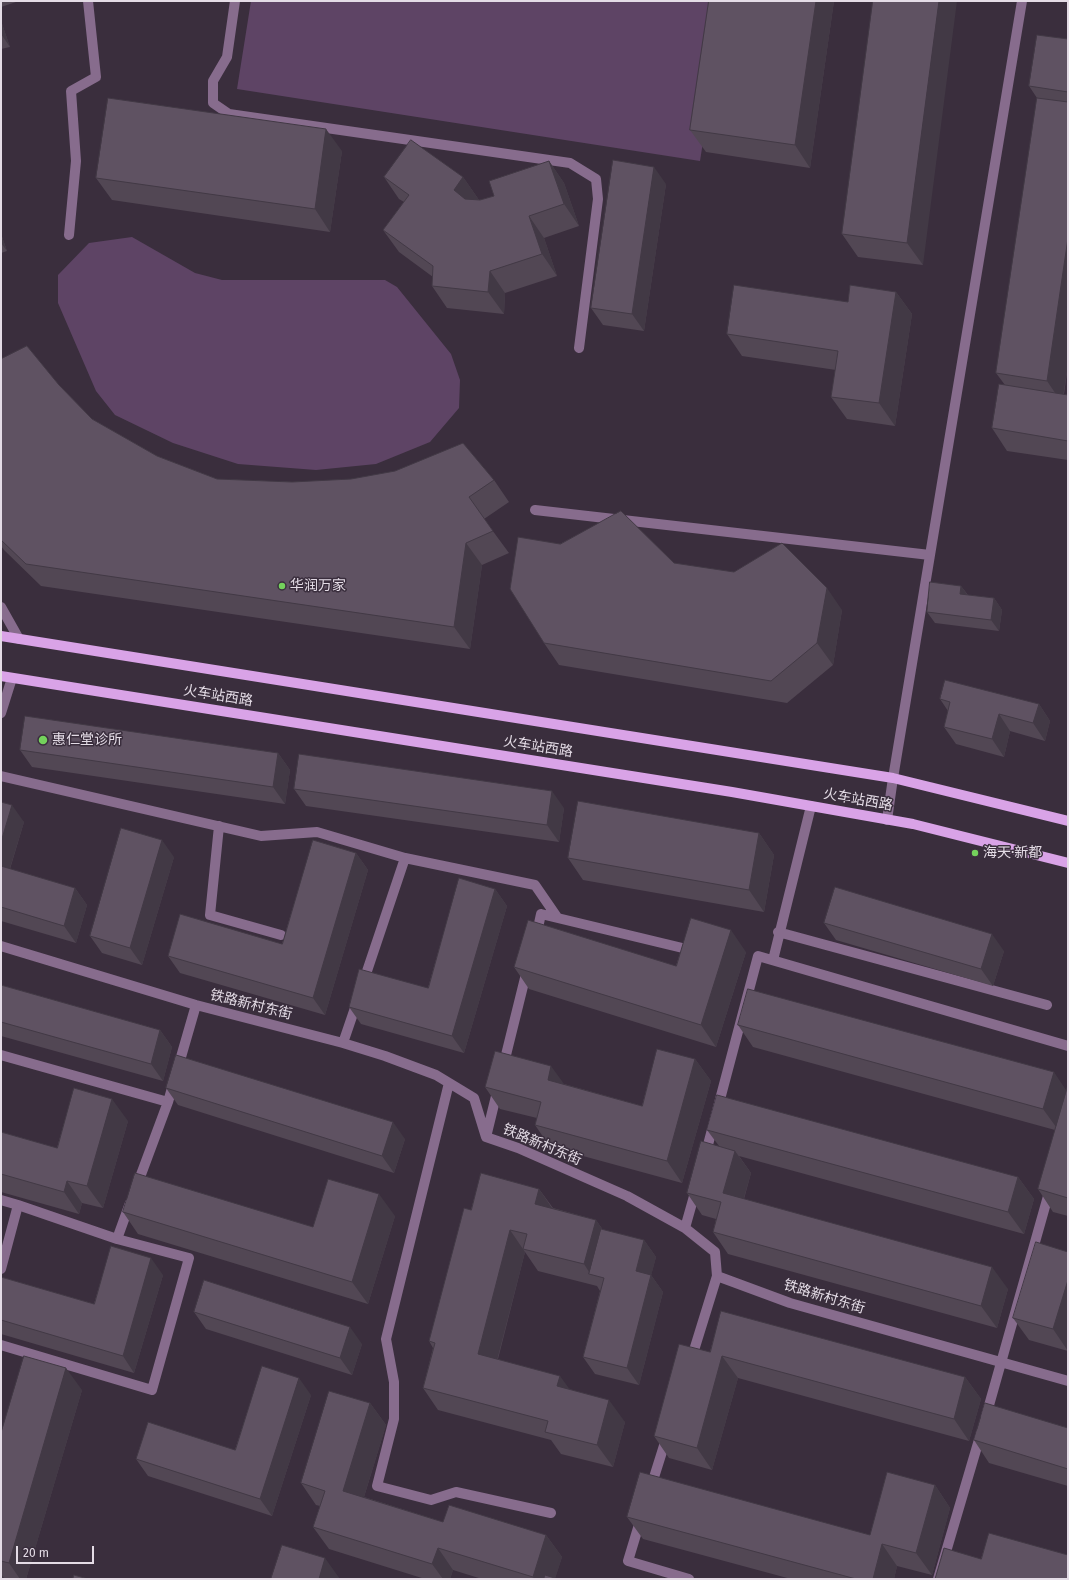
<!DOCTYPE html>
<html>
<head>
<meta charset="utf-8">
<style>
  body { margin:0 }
  #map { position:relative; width:1069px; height:1580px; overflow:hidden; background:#3a2e3d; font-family:"Fira Sans",sans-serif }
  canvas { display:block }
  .frame { position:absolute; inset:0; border:2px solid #e4dce6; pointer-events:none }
  .scale { position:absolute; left:16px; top:1546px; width:78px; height:18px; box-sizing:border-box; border:2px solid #e4dce6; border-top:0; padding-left:5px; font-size:12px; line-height:14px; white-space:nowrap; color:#e4dce6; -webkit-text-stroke:3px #3a2e3d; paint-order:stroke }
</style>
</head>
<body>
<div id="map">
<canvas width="1069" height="1580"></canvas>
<div class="frame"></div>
<div class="scale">20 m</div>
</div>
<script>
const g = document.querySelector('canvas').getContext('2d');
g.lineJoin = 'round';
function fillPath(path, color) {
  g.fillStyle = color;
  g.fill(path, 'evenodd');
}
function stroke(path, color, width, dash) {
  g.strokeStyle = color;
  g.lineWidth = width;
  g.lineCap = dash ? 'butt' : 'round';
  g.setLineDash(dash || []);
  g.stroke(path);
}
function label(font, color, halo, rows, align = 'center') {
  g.font = font + ' "Fira Sans","Noto Sans SC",sans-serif';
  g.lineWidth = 3;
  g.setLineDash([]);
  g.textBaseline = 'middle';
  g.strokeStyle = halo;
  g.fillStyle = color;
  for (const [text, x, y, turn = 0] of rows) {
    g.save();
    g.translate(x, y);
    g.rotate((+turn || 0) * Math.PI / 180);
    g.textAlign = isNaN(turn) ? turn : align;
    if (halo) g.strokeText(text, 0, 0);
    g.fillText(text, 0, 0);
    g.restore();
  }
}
fillPath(new Path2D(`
  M251,1H725L700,161L237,89Z
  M132,237L195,273L222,280H385L397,287L451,354L460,380L459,408L430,442L376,464L316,470L238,464L173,443L115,415L96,391L58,303V275L89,243Z`), '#5e4465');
stroke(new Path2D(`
  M235,1L227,57L213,81V103L229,114L570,163L596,179L598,199L579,348
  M69,235L76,161L71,91L96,77L88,1
  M535,510L930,555
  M1,607L19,639
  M1,713L12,678
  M1,776L261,836L317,832L405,858L363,983
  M887,820L893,778L1022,1
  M219,826L210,915L281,935
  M405,858L535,885L557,917
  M778,932L1047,1005
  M536,937L541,914L695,951
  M1,946L196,1005L343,1043L385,1056L436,1075L474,1098L486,1137L518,1148L627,1196L685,1228L715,1252L717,1276L790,1303L1068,1381
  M773,960L811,806
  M343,1043L357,1002
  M1,1055L168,1102
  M503,1067L527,970
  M449,1083L386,1339L394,1382V1419L377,1486L431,1500L456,1492L551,1513
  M486,1137L498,1088
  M705,1156L758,956L1068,1046
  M136,1188L168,1102L196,1005
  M1,1200L18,1205L1,1269
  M18,1205L117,1239
  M685,1228L696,1189
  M1,1345L152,1390L189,1258L117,1239L130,1203
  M691,1360L717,1276
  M986,1416L1050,1189
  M650,1490L667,1436
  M641,1518L628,1561L689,1579
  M938,1579L981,1433`), '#876c8d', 10);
stroke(new Path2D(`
  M1,636L893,778L1068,821
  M1,676L732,792L913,824L1068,863`), '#d9a3e7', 10);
fillPath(new Path2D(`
  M1,1H19L1,7Z
  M709,1H834L810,168L706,152L690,130Z
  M873,1L923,265L858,257L842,234Z
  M1,21L10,47L1,49Z
  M1068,39V365L1064,394L1068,395V460L1007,451L992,428L1005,385L996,373L1037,98L1029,86Z
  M342,151L330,232L112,200L96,178Z
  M549,161L564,183L579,226L544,238L557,276L505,293L504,314L447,308L432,286L433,277L399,252L383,230L404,202L399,199L384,177H463L479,200H478H480L494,196Z
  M666,184L644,331L603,325L591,308Z
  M1,234L7,251L1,253Z
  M896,292L912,314L895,426L847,419L831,397L836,370L742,356L727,334L848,302Z
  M1,359L59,385L92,419L157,456L217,479L292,482L494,480L509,502L484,519L509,553L482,565L470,649L41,586L4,550L1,546Z
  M674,563L842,610L833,665L787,703L559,665L544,643Z
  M961,586L968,595L994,598L1002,610L999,631L935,623L927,612Z
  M940,699L1039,704L1050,721L1045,741L1010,731L1004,757L956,744L944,727L948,711Z
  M20,750L278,753L290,770L285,804L32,767Z
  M294,789L564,808L559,842L306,806Z
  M1,802L24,822L10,869L75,888L87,905L76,943L1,921Z
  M759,833L774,855L764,912L583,880L568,858Z
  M356,853L368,870L325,1015L180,973L168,956L282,944Z
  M174,857L142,965L102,953L90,936Z
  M495,889L507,906L464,1053L361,1024L349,1007L428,988Z
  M824,923L1004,951L993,986L836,940Z
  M746,952L716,1047L529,989L514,967L676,966Z
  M1,985L160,1030L172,1047L163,1081L1,1036Z
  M738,1025L1066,1091L1068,1085V1216L1053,1212L1038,1189L1055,1130L753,1047Z
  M695,1059L711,1081L682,1183L550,1147L535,1125L537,1118L500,1109L485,1087L564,1084L642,1106Z
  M166,1088L405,1139L394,1173L178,1105Z
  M128,1121L103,1208L82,1203L79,1214L1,1192V1132L57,1148Z
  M707,1130L1018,1177L1034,1199L1024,1234L739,1156L751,1173L744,1199L1008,1289L997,1328L728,1254L713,1232L716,1219L702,1215L687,1193L719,1146Z
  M539,1189L553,1208L596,1220L603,1230L644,1240L656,1257L651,1275L663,1292L639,1385L595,1374L583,1357L600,1291L597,1286L538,1271L525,1252L498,1359L570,1389L625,1422L613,1467L561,1454L551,1440L438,1410L423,1388L433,1348L429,1341L471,1210Z
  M123,1212L313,1227L395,1216L368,1304L138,1234Z
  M1068,1252V1351L1029,1340L1013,1318Z
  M163,1275L134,1373L1,1334V1277L94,1304Z
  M194,1312L362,1344L352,1375L206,1329Z
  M710,1352L965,1377L981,1399L969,1441L738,1378L712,1470L669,1458L654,1436Z
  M82,1390L26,1579H1V1433Z
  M311,1395L272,1516L148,1476L136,1459L235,1450Z
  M370,1403L386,1425L364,1497L443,1522L546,1535L562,1557L555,1578L558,1579H482L453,1570L450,1579H425L329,1549L313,1527L320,1506L316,1505L301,1483Z
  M1068,1428V1486L989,1463L974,1440Z
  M935,1485L950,1508L932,1575L897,1566L894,1579H791L643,1539L627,1517L870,1535Z`), '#524754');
fillPath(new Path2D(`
  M816,1H834L810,168L795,145Z
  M939,1H957L923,265L907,243Z
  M1,21L10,47L1,34Z
  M326,129L342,151L330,232L315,209Z
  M549,161L564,183L579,226L564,204Z
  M654,167L666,184L644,331L632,314Z
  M463,177L479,200L469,212L454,190Z
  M529,216L544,238L557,276L542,254Z
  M1,234L7,251L1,243Z
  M1068,238V307H1067L1068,309V365L1062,403L1047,381Z
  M490,271L505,293L504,314L488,292Z
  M896,292L912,314L895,426L879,403Z
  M466,543L482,565L470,649L454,627Z
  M961,586L969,597L960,594Z
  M827,588L842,610L833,665L817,643Z
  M994,598L1002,610L999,631L991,620Z
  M1039,704L1050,721L1045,741L1033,723Z
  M999,714L1010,731L1004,757L992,739Z
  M278,753L290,770L285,804L273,787Z
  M552,791L564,808L559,842L547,825Z
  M12,805L24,822L6,881L1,874V842Z
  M759,833L774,855L764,912L749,890Z
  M162,840L174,857L142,965L130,948Z
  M356,853L368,870L325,1015L313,998Z
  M75,888L87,905L76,943L64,926Z
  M495,889L507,906L464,1053L452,1036Z
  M731,930L746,952L716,1047L701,1025Z
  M992,934L1004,951L993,986L981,969Z
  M160,1030L172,1047L163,1081L151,1064Z
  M695,1059L711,1081L682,1183L667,1161Z
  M551,1066L567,1088L548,1080Z
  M1054,1072L1068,1093L1059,1131L1043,1109Z
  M112,1099L128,1121L103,1208L87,1186Z
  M393,1122L405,1139L394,1173L382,1156Z
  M735,1151L751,1173L739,1215L723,1193Z
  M1018,1177L1034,1199L1024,1234L1008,1212Z
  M67,1181L82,1203L79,1214L64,1192Z
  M539,1189L554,1211L535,1204Z
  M379,1194L395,1216L368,1304L352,1282Z
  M596,1220L611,1242L591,1275L584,1264Z
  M510,1230L525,1252L493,1376L478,1354Z
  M644,1240L656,1257L648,1288L636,1271Z
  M151,1258L163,1275L134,1373L123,1356Z
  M992,1267L1008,1289L997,1328L981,1306Z
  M651,1275L663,1292L639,1385L627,1368Z
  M1068,1280V1351L1053,1329Z
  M350,1327L362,1344L352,1375L340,1358Z
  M722,1356L738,1378L712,1470L697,1448Z
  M66,1368L82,1390L26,1579H20L9,1563Z
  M560,1376L576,1398L557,1386Z
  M965,1377L981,1399L969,1441L954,1419Z
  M299,1378L311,1395L272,1516L260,1499Z
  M609,1400L625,1422L613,1467L597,1445Z
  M370,1403L386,1425L359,1513L343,1491Z
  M935,1485L950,1508L932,1575L916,1553Z
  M546,1535L562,1557L555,1579H534L533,1577Z
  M882,1544L897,1566L894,1579H873Z
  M438,1548L453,1570L450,1579H443L432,1564Z
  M325,1558L340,1579H319Z
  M1,1574L5,1579H1Z`), '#423945');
const building = new Path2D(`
  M709,1H816L795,145L690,130Z
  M873,1H939L907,243L842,234Z
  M1037,35L1068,39V92L1029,86Z
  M108,98L326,129L315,209L96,178Z
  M1037,98L1068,102V238L1047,381L996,373Z
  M411,140L463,177L454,190L465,199L480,200L494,196L489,181L549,161L564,204L529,216L542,254L490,271L488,292L432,286L433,266L383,230L409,195L384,177Z
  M613,160L654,167L632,314L591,308Z
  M734,285L848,302L850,285L896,292L879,403L831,397L838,351L727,334Z
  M1068,298V307H1067Z
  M27,346L59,385L92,419L157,456L217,479L292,482L351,479L395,471L463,443L494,480L469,497L493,531L466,543L454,627L26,564L1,540V359Z
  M999,384L1068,395V441L992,428Z
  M621,511L674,563L734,572L782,543L827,588L817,643L771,681L544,643L510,589L518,537L560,544Z
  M930,582L961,586L960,594L994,598L991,620L927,612Z
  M945,680L1039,704L1033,723L999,714L992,739L944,727L950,702L940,699Z
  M25,716L278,753L273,787L20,750Z
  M299,754L552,791L547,825L294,789Z
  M578,801L759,833L749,890L568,858Z
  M1,802L12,805L1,842Z
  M121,828L162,840L130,948L90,936Z
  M313,840L356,853L313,998L168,956L180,914L282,944Z
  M1,866L75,888L64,926L1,907Z
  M459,878L495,889L452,1036L349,1007L359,969L428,988Z
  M835,887L992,934L981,969L824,923Z
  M691,918L731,930L701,1025L514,967L528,920L676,966Z
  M1,985L160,1030L151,1064L1,1022Z
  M748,989L1054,1072L1043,1109L738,1025Z
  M657,1049L695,1059L667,1161L535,1125L541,1102L485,1087L495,1051L551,1066L548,1080L642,1106Z
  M176,1055L393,1122L382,1156L166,1088Z
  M1068,1085V1198L1038,1189Z
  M74,1088L112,1099L87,1186L67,1181L64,1192L1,1174V1132L57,1148Z
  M717,1095L1018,1177L1008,1212L707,1130Z
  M701,1141L735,1151L723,1193L992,1267L981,1306L713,1232L721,1202L687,1193Z
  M135,1173L313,1227L328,1179L379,1194L352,1282L123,1212Z
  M481,1173L539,1189L535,1204L596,1220L584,1264L523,1249L527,1234L510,1230L478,1354L560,1376L557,1386L609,1400L597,1445L545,1432L548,1421L423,1388L435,1343L429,1341L464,1208L471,1210Z
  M601,1229L644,1240L636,1271L651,1275L627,1368L583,1357L604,1278L589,1274Z
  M1036,1242L1068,1252V1280L1053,1329L1013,1318Z
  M111,1246L151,1258L123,1356L1,1320V1277L94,1304Z
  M204,1280L350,1327L340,1358L194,1312Z
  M721,1311L965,1377L954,1419L722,1356L697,1448L654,1436L679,1344L710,1352Z
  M24,1356L66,1368L9,1563L1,1561V1433Z
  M262,1366L299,1378L260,1499L136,1459L148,1422L235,1450Z
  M329,1391L370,1403L343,1491L443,1522L449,1505L546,1535L533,1577L438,1548L432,1564L313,1527L325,1491L301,1483Z
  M985,1403L1068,1428V1469L974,1440Z
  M640,1472L870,1535L887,1472L935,1485L916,1553L882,1544L873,1579H856L627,1517Z
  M989,1533L1068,1555V1579H935L944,1548L981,1559Z
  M282,1545L325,1558L319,1579H271Z
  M74,1575L88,1579H73Z
  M545,1575L558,1579H544Z`);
fillPath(building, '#5f5262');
stroke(building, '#423945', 1);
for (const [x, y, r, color] of [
  [282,586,4,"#74d25c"],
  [43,740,5,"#74d25c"],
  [975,853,4,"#74d25c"]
]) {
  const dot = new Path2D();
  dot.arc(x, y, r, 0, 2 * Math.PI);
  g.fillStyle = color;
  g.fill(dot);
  stroke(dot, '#3a2e3d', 1.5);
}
label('14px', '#e4dce6', '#3a2e3d', [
  ["华润万家",290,586],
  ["惠仁堂诊所",52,740],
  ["海天·新都",983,853]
], 'left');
label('14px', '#e4dce6', '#3a2e3d', [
  ["火车站西路",218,696,9],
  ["火车站西路",538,747,9],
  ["火车站西路",858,800,10],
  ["铁路新村东街",251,1005,14],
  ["铁路新村东街",542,1145,23],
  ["铁路新村东街",824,1297,17]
]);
</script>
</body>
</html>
